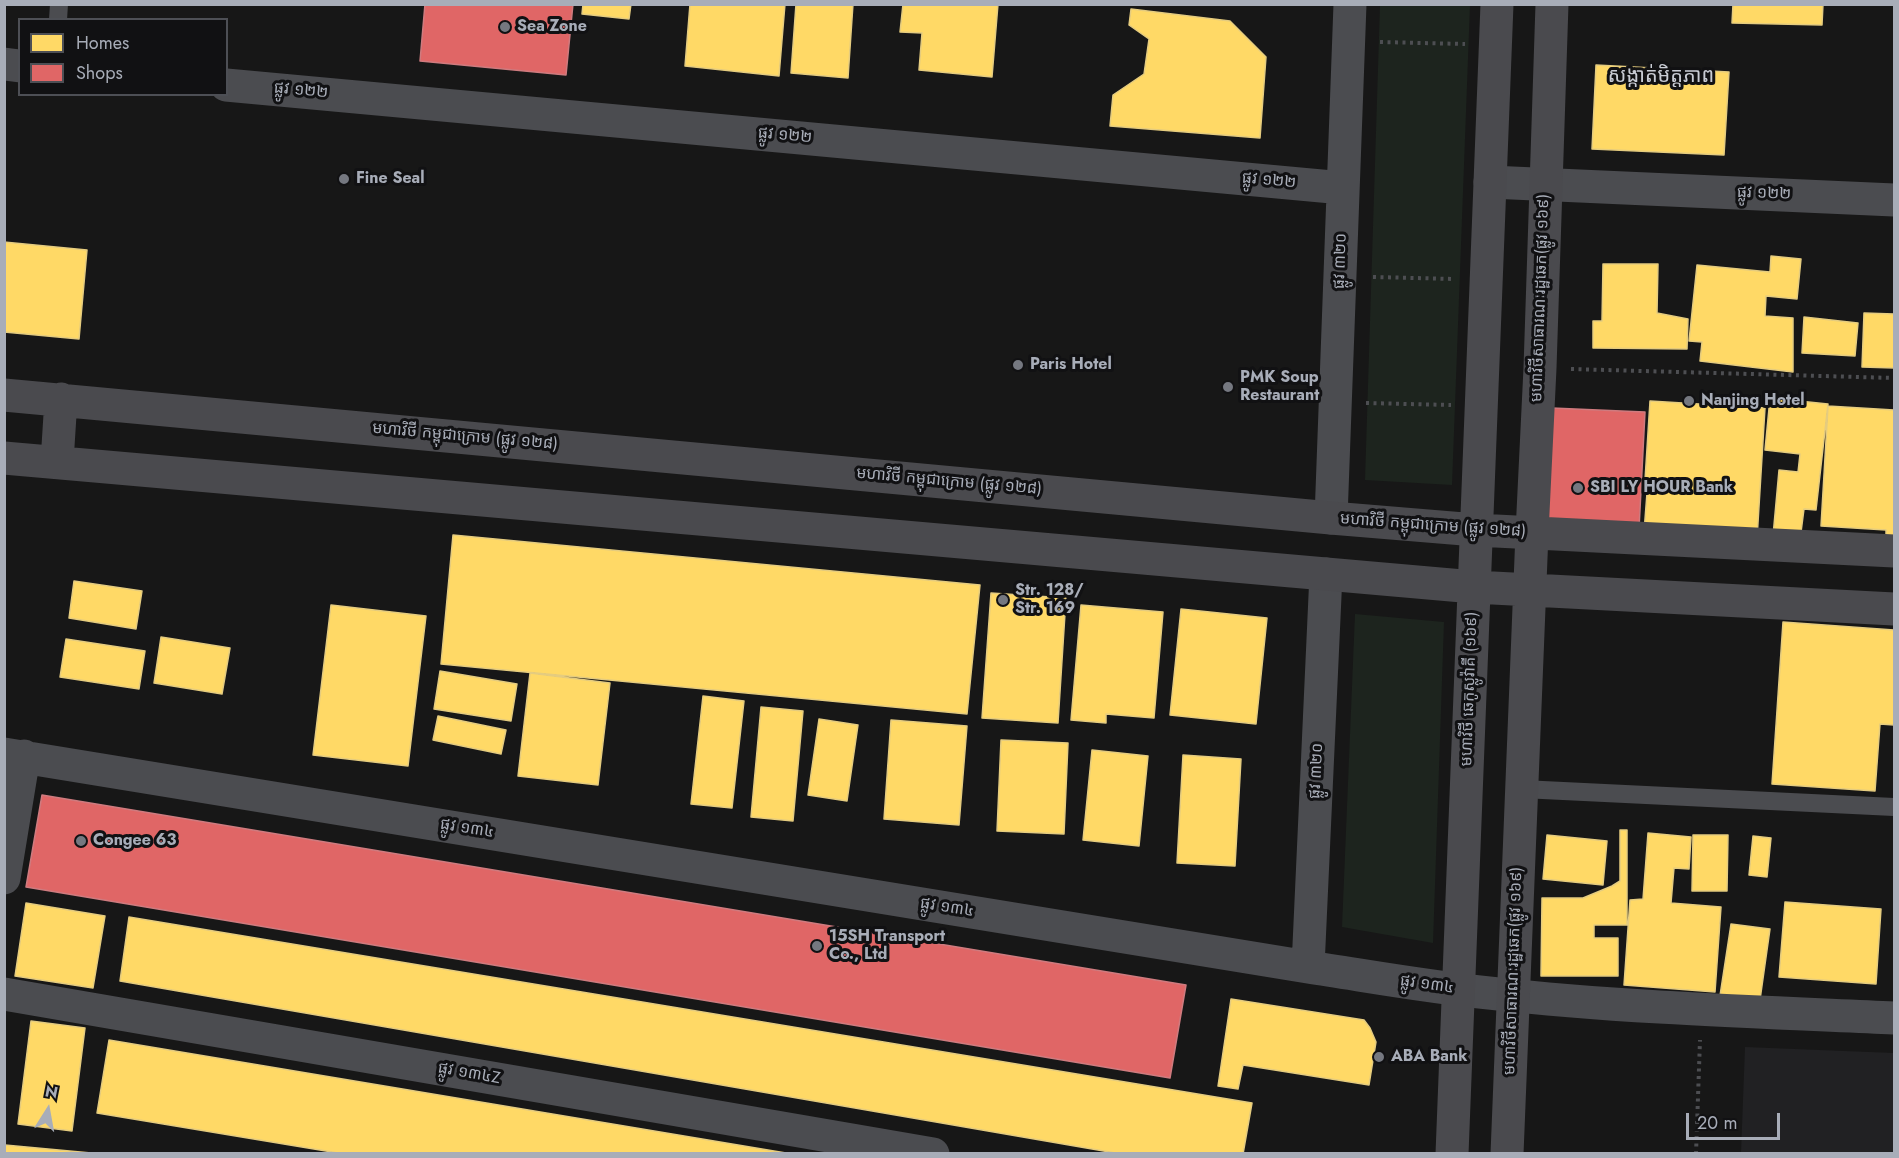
<!DOCTYPE html>
<html>
<head>
<meta charset="utf-8">
<style>
  body { margin:0 }
  #map { position:relative; width:1899px; height:1158px; overflow:hidden; background:#171717; font-family:Jost,sans-serif }
  canvas { display:block }
  .frame { position:absolute; inset:0; border:6px solid #a8adb8; pointer-events:none }
  .legend { position:absolute; left:18px; top:18px; width:210px; height:78px; box-sizing:border-box; background:#111113; border:2px solid #4d4f55; margin:0; padding:8px 10px; list-style:none; font-size:18px; color:#a8adb8 }
  .legend li { display:flex; align-items:center; gap:12px; height:30px }
  .legend b { width:30px; border:2px solid #4d4f55 }
  .north { position:absolute; left:18px; top:1080px; width:60px; height:60px; -webkit-text-stroke:4px #111113; paint-order:stroke; rotate:11deg; font-size:16px; font-weight:700; line-height:24px; text-align:center; color:#a8adb8 }
  .north::after { content:''; display:block; margin:auto; width:21px; height:27px; background:#a8adb8; clip-path:polygon(50% 0,100% 100%,50% 72%,0 100%) }
  .scale { position:absolute; left:1686px; top:1113px; width:94px; height:27px; box-sizing:border-box; border:3px solid #a8adb8; border-top:0; padding-left:8px; font-size:18px; line-height:21px; white-space:nowrap; color:#a8adb8; -webkit-text-stroke:4px #111113; paint-order:stroke }
</style>
</head>
<body>
<div id="map">
<canvas width="1899" height="1158"></canvas>
<div class="frame"></div>
<ul class="legend">
<li><b style="height:16px;background:#ffd966"></b>Homes</li>
<li><b style="height:16px;background:#e06666"></b>Shops</li>
</ul>
<div class="north">N</div>
<div class="scale">20 m</div>
</div>
<script>
const g = document.querySelector('canvas').getContext('2d');
g.lineJoin = 'round';
function fillPath(path, color) {
  g.fillStyle = color;
  g.fill(path, 'evenodd');
}
function stroke(path, color, width, dash) {
  g.strokeStyle = color;
  g.lineWidth = width;
  g.lineCap = dash ? 'butt' : 'round';
  g.setLineDash(dash || []);
  g.stroke(path);
}
function label(font, color, halo, rows, align = 'center') {
  g.font = font + ' Jost,"Noto Sans Khmer",sans-serif';
  g.lineWidth = 6;
  g.setLineDash([]);
  g.textBaseline = 'middle';
  g.strokeStyle = halo;
  g.fillStyle = color;
  for (const [text, x, y, turn = 0] of rows) {
    g.save();
    g.translate(x, y);
    g.rotate((+turn || 0) * Math.PI / 180);
    g.textAlign = isNaN(turn) ? turn : align;
    if (halo) g.strokeText(text, 0, 0);
    g.fillText(text, 0, 0);
    g.restore();
  }
}
fillPath(new Path2D(`
  M1745,1047L1894,1053V1153H1741Z`), '#212123');
fillPath(new Path2D(`
  M1380,5H1470L1452,485L1365,480Z
  M1355,614L1444,622L1433,943L1342,927Z`), '#1d241e');
const homes = new Path2D(`
  M583,4H631L629,19L582,14Z
  M690,4H785L779,76L685,66Z
  M796,4H853L848,78L791,73Z
  M903,4H998L992,77L919,70L922,33L900,32Z
  M1733,4H1823L1822,25L1732,23Z
  M1131,9L1230,21L1266,57L1260,138L1110,126L1113,95L1144,74L1149,39L1129,25Z
  M1596,65L1729,72L1724,155L1592,149Z
  M4,242L87,250L79,339L4,332Z
  M1771,256L1801,259L1797,299L1766,296L1765,316L1793,318V372L1700,361L1702,342L1689,341L1697,265L1770,272Z
  M1603,264H1658L1657,313L1688,319L1687,349L1593,348V321H1602Z
  M1864,313L1894,314V368L1862,367Z
  M1804,317L1858,323L1855,356L1802,353Z
  M1770,398L1828,404L1816,510L1804,509L1800,540L1773,536L1779,470L1798,472L1800,454L1765,450Z
  M1650,401L1765,408L1757,539L1644,532L1648,480H1645Z
  M1828,406L1894,410V537L1886,536V530L1821,526Z
  M453,535L980,585L967,714L441,664Z
  M74,581L142,591L136,629L69,618Z
  M991,593L1066,598L1058,723L982,718Z
  M331,605L426,616L408,766L313,755Z
  M1081,605L1163,612L1154,718L1106,714V723L1071,720Z
  M1181,609L1267,618L1256,724L1170,715Z
  M1783,622L1894,630V725L1880,724L1875,791L1772,784Z
  M161,637L230,648L222,694L154,683Z
  M66,639L145,651L139,689L60,677Z
  M440,671L517,684L511,721L434,709Z
  M530,673L610,683L598,785L518,776Z
  M703,696L744,701L732,808L691,804Z
  M761,707L803,711L793,821L751,817Z
  M438,716L506,730L501,754L433,740Z
  M819,719L858,725L847,801L808,795Z
  M891,720L967,726L959,825L884,819Z
  M1001,740L1068,743L1064,834L997,831Z
  M1092,750L1148,756L1139,846L1083,840Z
  M1183,755L1241,759L1235,866L1177,863Z
  M1620,830H1627V925H1594V938H1618V976H1541L1542,898H1583L1612,886L1620,881Z
  M1648,833L1691,837L1689,869L1674,868L1671,903L1721,907L1715,992L1624,985L1630,900L1643,899Z
  M1547,835L1607,841L1603,885L1543,879Z
  M1693,835H1728L1727,891H1692Z
  M1753,836L1771,838L1767,877L1749,875Z
  M1785,902L1881,909L1876,984L1779,977Z
  M26,903L105,916L93,988L15,976Z
  M129,917L1252,1103L1243,1154H1121L120,981Z
  M1731,924L1770,929L1759,1007L1719,1002Z
  M1231,999L1364,1020L1370,1028L1376,1042L1369,1085L1243,1065L1238,1089L1218,1086Z
  M31,1021L85,1028L72,1131L18,1124Z
  M109,1040L792,1154H344L97,1113Z
  M5,1145L102,1154H5Z`);
fillPath(homes, '#ffd966');
stroke(homes, '#e5cc7f', 1.5);
const shops = new Path2D(`
  M425,4H573L566,75L420,61Z
  M1552,408L1645,412L1639,529L1547,522Z
  M42,795L1186,985L1170,1078L26,887Z`);
fillPath(shops, '#e06666');
stroke(shops, '#cf7b7f', 1.5);
stroke(new Path2D(`
  M1380,42L1465,44
  M1373,277L1455,279
  M1571,369L1894,378
  M1366,403L1451,405
  M1696,1154L1700,1040`), '#4d4e52', 4, [3, 4.5]);
stroke(new Path2D(`
  M58,20L59,4
  M1522,789L1894,807`), '#4b4c50', 18);
stroke(new Path2D(`
  M4,64L20,66
  M226,85L1343,188
  M1490,182L1894,200
  M1331,518L1350,4
  M4,754L1308,967C1368,976 1428,987 1489,993C1623,1008 1759,1012 1894,1018
  M4,878L24,756
  M1308,967L1326,574
  M4,994L933,1154`), '#4b4c50', 33);
stroke(new Path2D(`
  M4,395L1331,518L1476,530L1894,551
  M4,458L1474,587L1894,609
  M57,462L61,399
  M1452,1154L1497,4
  M1507,1154L1532,533L1540,368L1552,4`), '#4a4a4e', 33);
for (const [x, y, r, color] of [
  [505,27,6,"#757880"],
  [344,179,6,"#757880"],
  [1018,365,6,"#757880"],
  [1228,387,6,"#757880"],
  [1689,401,6,"#757880"],
  [1578,488,6,"#757880"],
  [1003,600,6,"#757880"],
  [81,841,6,"#757880"],
  [817,946,6,"#757880"],
  [1379,1057,6,"#757880"]
]) {
  const dot = new Path2D();
  dot.arc(x, y, r, 0, 2 * Math.PI);
  g.fillStyle = color;
  g.fill(dot);
  stroke(dot, '#111113', 2);
}
label('bold 16px', '#a8adb8', '#111113', [
  ["Sea Zone",517,27],
  ["Fine Seal",356,179],
  ["Paris Hotel",1030,365],
  ["PMK Soup",1240,378],
  ["Restaurant",1240,396],
  ["Nanjing Hotel",1701,401],
  ["SBI LY HOUR Bank",1590,488],
  ["Str. 128/",1015,591],
  ["Str. 169",1015,609],
  ["Congee 63",93,841],
  ["15SH Transport",829,937],
  ["Co., Ltd",829,955],
  ["ABA Bank",1391,1057]
], 'left');
label('16px', '#a8adb8', '#111113', [
  ["ផ្លូវ ១២២",301,91,5],
  ["ផ្លូវ ១២២",785,136,5],
  ["ផ្លូវ ១២២",1269,181,5],
  ["ផ្លូវ ១២២",1764,194,2],
  ["ផ្លូវ ៣២០",1341,261,-88],
  ["មហាវិថីសាធារណៈរដ្ឋឆេក(ផ្លូវ ១៦៩)",1541,298,-88],
  ["មហាវិថី កម្ពុជាក្រោម (ផ្លូវ ១២៨)",465,437,5],
  ["មហាវិថី កម្ពុជាក្រោម (ផ្លូវ ១២៨)",949,482,5],
  ["មហាវិថី កម្ពុជាក្រោម (ផ្លូវ ១២៨)",1433,526,4],
  ["មហាវិថី ឆេកូស្លូវ៉ាគី (១៦៩)",1470,689,-88],
  ["ផ្លូវ ៣២០",1317,771,-87],
  ["ផ្លូវ ១៣៤",467,829,9],
  ["ផ្លូវ ១៣៤",947,908,9],
  ["មហាវិថីសាធារណៈរដ្ឋឆេក(ផ្លូវ ១៦៩)",1514,971,-88],
  ["ផ្លូវ ១៣៤",1427,985,8],
  ["ផ្លូវ ១៣៤Z",469,1074,10]
]);
label('20px', '#c9ccd4', '#111113', [
  ["សង្កាត់មិត្តភាព",1661,77]
]);
</script>
</body>
</html>
